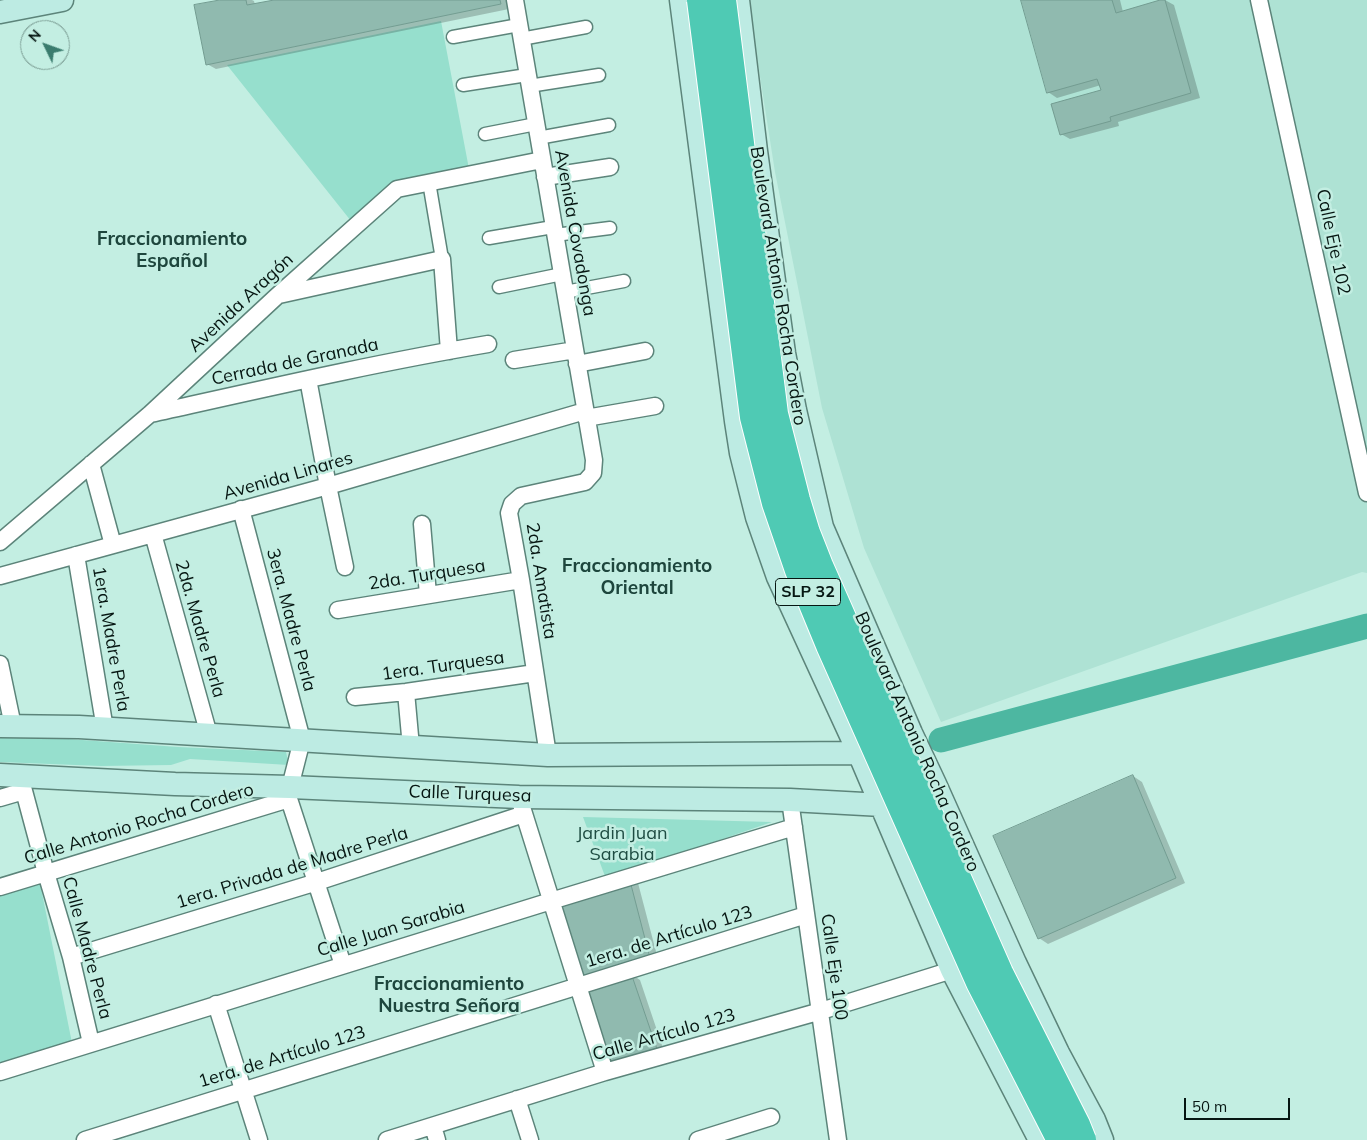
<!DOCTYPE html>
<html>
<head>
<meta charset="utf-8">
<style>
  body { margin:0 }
  #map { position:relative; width:1367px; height:1140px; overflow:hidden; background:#c3eee2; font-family:Mulish,sans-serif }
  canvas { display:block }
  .north { position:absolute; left:20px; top:20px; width:50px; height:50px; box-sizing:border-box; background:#c3eee2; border:1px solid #77988f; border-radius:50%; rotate:312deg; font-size:14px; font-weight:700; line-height:20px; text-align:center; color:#061612 }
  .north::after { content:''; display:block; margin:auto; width:18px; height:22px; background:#3a7c6e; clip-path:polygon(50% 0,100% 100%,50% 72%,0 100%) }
  .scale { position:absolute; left:1184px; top:1098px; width:106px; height:22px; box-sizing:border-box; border:2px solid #061612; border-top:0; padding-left:6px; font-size:15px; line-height:18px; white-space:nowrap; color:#061612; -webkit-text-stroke:4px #c3eee2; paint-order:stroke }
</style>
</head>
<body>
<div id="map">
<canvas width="1367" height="1140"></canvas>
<div class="north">N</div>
<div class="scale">50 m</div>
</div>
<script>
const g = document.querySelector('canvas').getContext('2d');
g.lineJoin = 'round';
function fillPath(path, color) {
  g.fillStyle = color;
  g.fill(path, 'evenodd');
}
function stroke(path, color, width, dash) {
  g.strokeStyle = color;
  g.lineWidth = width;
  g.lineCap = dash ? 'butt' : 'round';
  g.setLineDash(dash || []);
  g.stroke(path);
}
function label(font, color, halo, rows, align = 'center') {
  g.font = font + ' Mulish,sans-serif';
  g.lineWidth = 5;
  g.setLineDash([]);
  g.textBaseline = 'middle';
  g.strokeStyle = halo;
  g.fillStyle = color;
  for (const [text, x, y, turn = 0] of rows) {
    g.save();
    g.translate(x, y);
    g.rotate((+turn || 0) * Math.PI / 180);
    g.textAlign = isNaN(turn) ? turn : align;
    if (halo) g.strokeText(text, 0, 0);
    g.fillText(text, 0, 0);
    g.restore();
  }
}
fillPath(new Path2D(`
  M748,0H1367V573L1362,572L941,722L864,548L822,408L775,172Z`), '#aee2d4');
fillPath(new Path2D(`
  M441,21L469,169L392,183L351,221L227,65Z
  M0,734L178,747L286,752L289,765L190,759L171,765L101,766L0,762Z
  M583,817L772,822L606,879Z
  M40,883L72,1043L0,1067V894Z`), '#96dfcd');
fillPath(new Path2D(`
  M226,0H252L254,1L255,5L280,0H507L509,9L216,69L207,64Z
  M1022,0H1120L1123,12L1165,0L1174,5L1200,98L1118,122L1119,126L1070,139L1061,134L1102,91L1101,85L1057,98L1048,92Z
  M1133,776L1142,782L1185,883L1048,944L1039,938Z
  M629,878L638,883L659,963L591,984Z
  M631,974L640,980L666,1057L609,1065Z`), '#0003');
stroke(new Path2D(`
  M941,740L1367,626`), '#4db7a1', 25);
const building = new Path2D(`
  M220,0H246L247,5L274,0H500L501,4L206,65L194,5Z
  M1021,0H1112L1116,13L1160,0H1165L1191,93L1110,117L1111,121L1060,135L1051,104L1101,90L1097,79L1047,93Z
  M1133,775L1176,878L1038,939L993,836Z
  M629,877L650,958L580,980L556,905Z
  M631,973L658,1052L608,1066L582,989Z`);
fillPath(building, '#90baaf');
stroke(building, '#739c91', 1);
const pedestrian = new Path2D(`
  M453,37L519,25
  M521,39L586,27
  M463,85L527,75
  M529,86L599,75
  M485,134L536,124
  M538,138L609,125
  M429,182L442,259
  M555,235L610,228
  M489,238L553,227
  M499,287L562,274
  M565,292L624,281`);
const minor = new Path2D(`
  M515,0L594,460L593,473L585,482L521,496L512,504L509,513L521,580L548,755
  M1259,0L1367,493
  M545,177L610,167
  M279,295L442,259L449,351
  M514,360L575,350
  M577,364L645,351
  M308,379L328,486L345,567
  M150,414C263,389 375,363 488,344
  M586,418L655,406
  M91,464L113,545
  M241,509L302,740L290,787L289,799L343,965
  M422,524L428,595
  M153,534L209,735
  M0,542L150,414L277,296L397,189L542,160
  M76,555L105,729
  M0,576L328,486L585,411
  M338,610L521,580
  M0,664L13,726
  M406,692L411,747
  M355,697L406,692L535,673
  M20,776L46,873L71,957L91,1043
  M0,798L24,791
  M790,800L838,1140
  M521,804L605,1072
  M0,887L289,799
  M71,957L317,882L524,814
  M216,1004L259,1140
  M0,1072L551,901L794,827
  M517,1099L530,1140
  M433,1126L437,1140
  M85,1140L806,915
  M387,1140L605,1072L821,1011L952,970
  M698,1140L771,1117`);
const secondary = new Path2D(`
  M681,0L736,421L741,453L757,517L778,577L859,753L908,868L952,970L1040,1140
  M738,0L756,151L784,353L795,410L822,527L911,733L935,784L1015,963L1058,1053L1094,1120L1102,1140
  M0,12L62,0
  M0,726L79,727L548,755L859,753L870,749
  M0,775L175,784L290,787L519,797L790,800L882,805L892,801`);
stroke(pedestrian, '#5c847a', 15);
stroke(minor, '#5c847a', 19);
stroke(secondary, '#5c847a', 25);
stroke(pedestrian, '#fff', 12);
stroke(minor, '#fff', 16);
stroke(secondary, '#bdebe3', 22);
const trunkBridge = new Path2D(`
  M701,0L754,417L776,503L799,570L830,645L980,982L1061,1140
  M722,0L774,414L796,500L806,533L819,566L999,973L1076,1125L1082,1140`);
stroke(trunkBridge, '#fff', 30, []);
stroke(trunkBridge, '#4fcab4', 28);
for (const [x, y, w] of [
  [808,592,65]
]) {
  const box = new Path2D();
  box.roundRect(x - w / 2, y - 13.5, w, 27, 4);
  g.fillStyle = '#c3eee2';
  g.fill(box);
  stroke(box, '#061612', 1);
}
label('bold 16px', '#061612', null, [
  ["SLP 32",808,592]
]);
label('18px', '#061612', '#c3eee2', [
  ["Avenida Covadonga",575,233,80],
  ["Calle Eje 102",1333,242,78],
  ["Boulevard Antonio Rocha Cordero",778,286,81],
  ["Avenida Aragón",241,303,-43],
  ["Cerrada de Granada",295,362,-12],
  ["Avenida Linares",288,476,-16],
  ["2da. Turquesa",427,575,-9],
  ["2da. Amatista",541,581,81],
  ["3era. Madre Perla",291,620,75],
  ["2da. Madre Perla",200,629,74],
  ["1era. Madre Perla",111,639,80],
  ["1era. Turquesa",443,666,-8],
  ["Boulevard Antonio Rocha Cordero",917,742,66],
  ["Calle Turquesa",470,794,2],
  ["Calle Antonio Rocha Cordero",139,824,-17],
  ["1era. Privada de Madre Perla",292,868,-17],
  ["Calle Juan Sarabia",391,929,-17],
  ["1era. de Artículo 123",669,937,-17],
  ["Calle Madre Perla",87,948,75],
  ["Calle Eje 100",834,967,82],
  ["Calle Artículo 123",664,1035,-16],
  ["1era. de Artículo 123",282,1057,-17]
]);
label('18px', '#1e4c42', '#c3eee2', [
  ["Jardin Juan",622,834],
  ["Sarabia",622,855]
]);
label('bold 19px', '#1e463d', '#c3eee2', [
  ["Fraccionamiento",172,239],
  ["Español",172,261],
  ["Fraccionamiento",637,566],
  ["Oriental",637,588],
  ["Fraccionamiento",449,984],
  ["Nuestra Señora",449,1006]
]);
</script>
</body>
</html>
